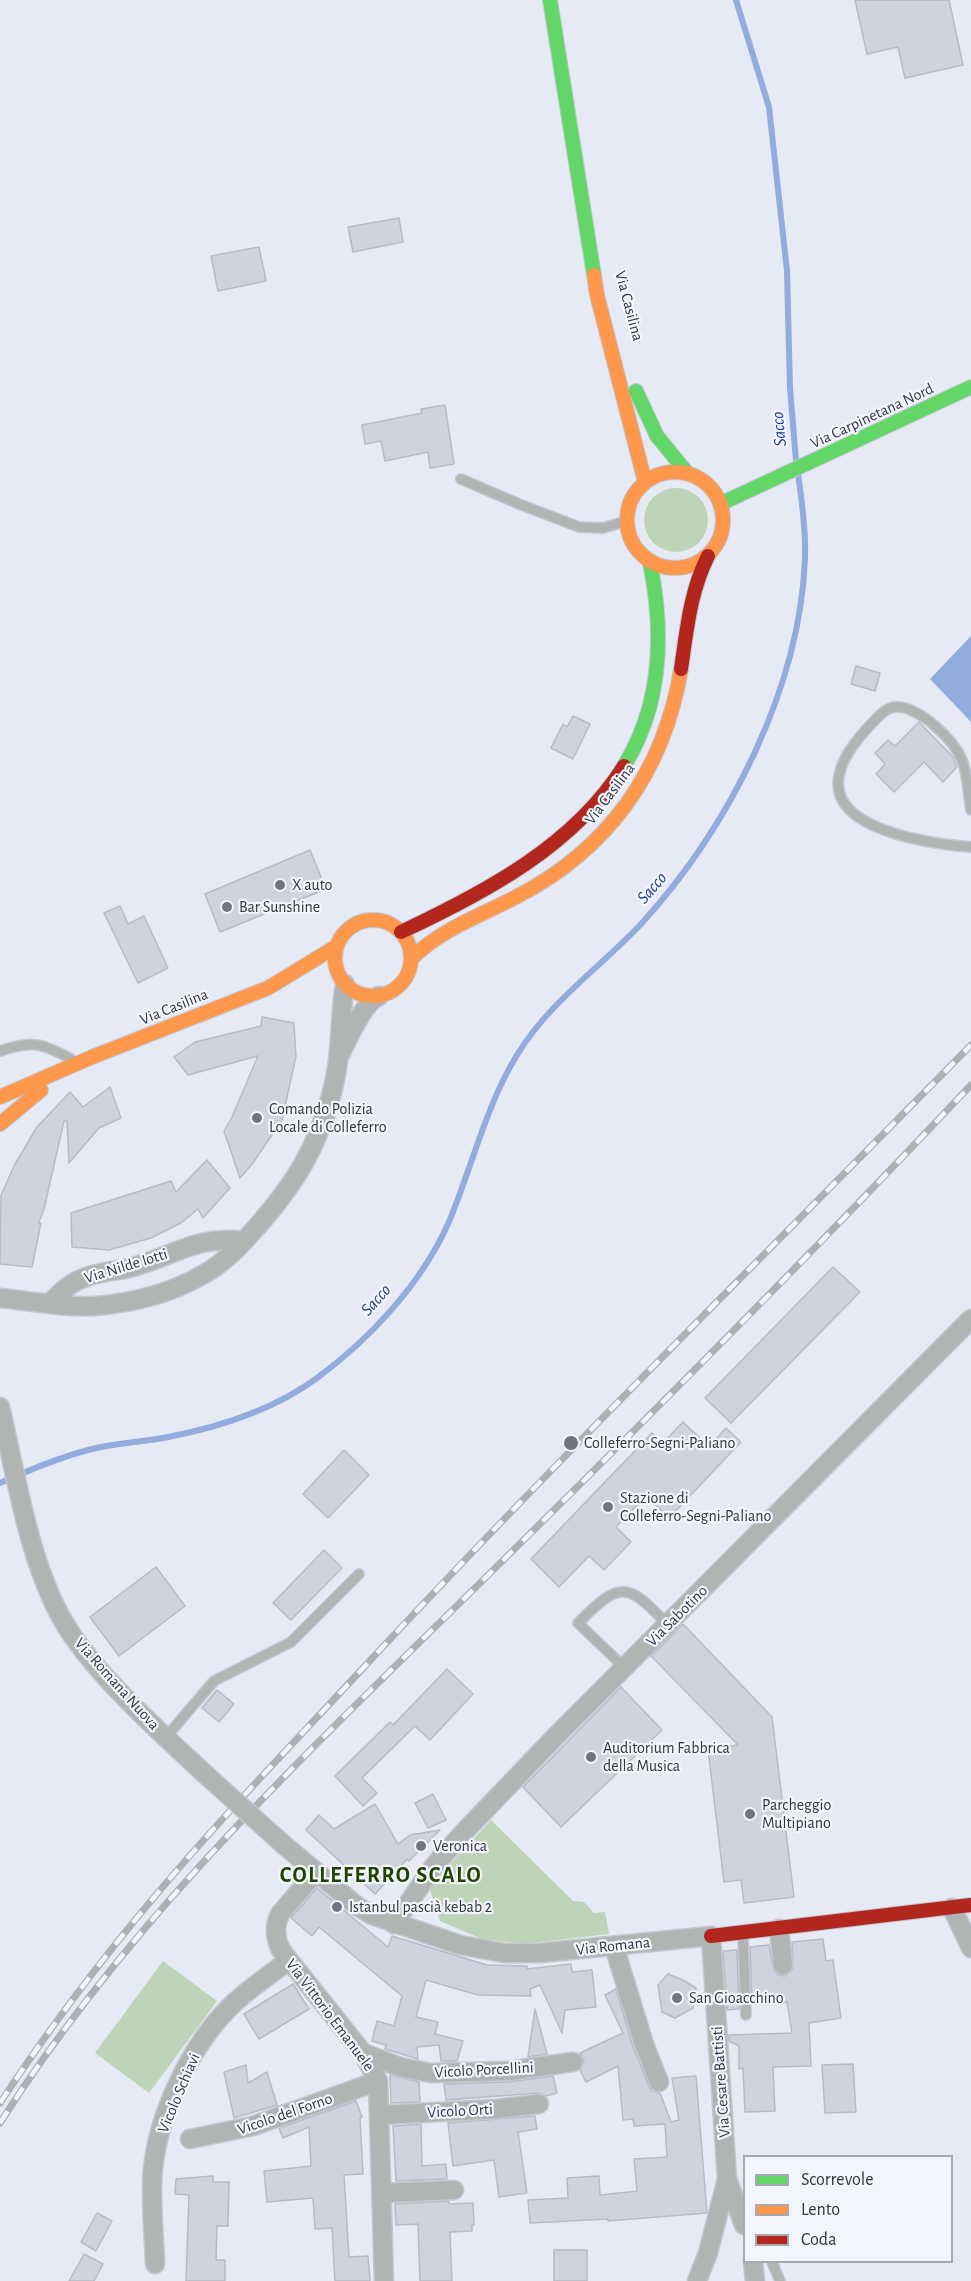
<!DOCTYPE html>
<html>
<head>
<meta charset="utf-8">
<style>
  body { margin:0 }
  #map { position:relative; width:971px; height:2281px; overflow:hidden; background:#e5eaf5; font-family:"Alegreya Sans",sans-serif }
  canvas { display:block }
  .legend { position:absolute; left:743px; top:2155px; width:210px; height:108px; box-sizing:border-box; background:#f2f5fc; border:2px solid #a4a9b2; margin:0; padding:8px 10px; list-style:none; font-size:18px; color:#303642 }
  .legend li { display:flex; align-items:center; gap:12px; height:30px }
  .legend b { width:30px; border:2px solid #a4a9b2 }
</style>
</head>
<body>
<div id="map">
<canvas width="971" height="2281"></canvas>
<ul class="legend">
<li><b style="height:8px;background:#63d668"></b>Scorrevole</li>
<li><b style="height:8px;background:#ff974d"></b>Lento</li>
<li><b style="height:8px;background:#b3261e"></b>Coda</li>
</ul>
</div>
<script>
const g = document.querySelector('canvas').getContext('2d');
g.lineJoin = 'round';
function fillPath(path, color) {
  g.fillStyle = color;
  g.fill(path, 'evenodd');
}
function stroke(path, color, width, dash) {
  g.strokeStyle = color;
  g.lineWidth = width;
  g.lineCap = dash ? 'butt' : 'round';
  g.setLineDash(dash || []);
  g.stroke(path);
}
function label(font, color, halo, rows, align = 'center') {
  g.font = font + ' "Alegreya Sans",sans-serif';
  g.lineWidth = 4.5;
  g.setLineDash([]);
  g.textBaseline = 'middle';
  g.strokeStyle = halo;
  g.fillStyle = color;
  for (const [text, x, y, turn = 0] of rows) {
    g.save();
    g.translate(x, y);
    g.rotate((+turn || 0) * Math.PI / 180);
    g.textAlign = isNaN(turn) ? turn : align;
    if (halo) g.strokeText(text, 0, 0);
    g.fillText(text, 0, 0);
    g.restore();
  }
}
fillPath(new Path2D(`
  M644 520a32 32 0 1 1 64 0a32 32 0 1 1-64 0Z
  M491,1820L573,1901L584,1902L594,1913L605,1912L609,1934L523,1944L482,1939L440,1921L429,1887Z
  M163,1961L217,2001L149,2093L95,2053Z`), '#bdd4b8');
fillPath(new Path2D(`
  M971,636V722L930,679Z`), '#94abde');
stroke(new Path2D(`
  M736,0L769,107L787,271L790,388L796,461
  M0,1483C30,1470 60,1457 92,1449C117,1443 143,1442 168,1437C220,1427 275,1409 317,1378C370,1339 421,1284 448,1224C472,1168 485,1107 517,1055C549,1002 601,967 642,923C729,827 800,689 805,558C806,530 802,501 798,474`), '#94abde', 6);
const building = new Path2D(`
  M855,0H949L963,65L905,78L898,47L867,54Z
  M399,218L403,242L353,252L348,227Z
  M259,247L266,281L218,291L211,256Z
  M445,405L454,464L430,468L428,452L385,461L381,441L365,444L362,425L422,413L421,409Z
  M856,666L880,673L875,691L851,684Z
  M573,716L590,724L573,759L551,748L563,724L567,727Z
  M919,722L953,757L957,767L943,782L924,762L894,792L876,774L885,764L875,753L888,740L895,746Z
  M310,850L326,889L220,932L205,894Z
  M120,906L128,924L144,916L168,968L138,983L104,913Z
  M262,1017L294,1023L296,1056L282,1120L253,1163L240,1178L224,1131L232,1117L258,1056L188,1075L174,1057L195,1042L261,1026Z
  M110,1087L121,1118L99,1128L69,1163L67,1121H64L44,1209L38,1224L41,1223L32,1267L0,1264L1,1195L15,1164L37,1127L70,1092L83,1107Z
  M207,1160L230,1188L203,1218L198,1209L181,1223L151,1238L109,1250L72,1247L71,1213L171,1181L176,1192Z
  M833,1267L860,1292L731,1423L705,1398Z
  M683,1422L709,1447L726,1428L741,1442L669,1518L646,1496L616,1527L631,1542L604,1570L589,1556L559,1587L531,1559L652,1433L663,1443Z
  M344,1450L369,1475L328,1518L303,1494Z
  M324,1550L342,1568L291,1620L273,1603Z
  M156,1567L185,1606L119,1656L90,1617Z
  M683,1624L772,1717L794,1897L744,1903L741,1880L724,1882L708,1749L738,1745L651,1656Z
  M447,1669L473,1694L430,1740L415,1726L362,1778L377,1793L363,1806L335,1776L390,1722L393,1725Z
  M621,1687L662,1730L561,1827L523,1787Z
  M217,1690L234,1704L219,1722L202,1708Z
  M433,1794L446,1820L428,1828L415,1803Z
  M375,1804L398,1844L410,1835L440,1830L409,1861L407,1859L375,1894L306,1830L319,1815L334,1829Z
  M317,1888L388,1947L392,1936L487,1965L527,1966V1969L571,1964L572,1972L592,1970L596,2007L565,2010L562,2033L540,1985L530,1989L531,1996L478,1995L426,1980L416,2017L438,2022L435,2034L463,2041L457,2061H441L439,2045L417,2047L418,2059L385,2049L386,2045L372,2041L377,2021L394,2026L402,1996L319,1927L312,1936L291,1918Z
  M823,1939L826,1961L833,1960L841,2018L809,2023L811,2066L773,2067L775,2111L745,2112L743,2068L739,2069V2046L729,2041V2035L792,2033L787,2002L752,2003L750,1947L769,1945L774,1971L778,1975L785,1976L793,1969L792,1942Z
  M737,1950L739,2009L727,2010L723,1951Z
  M668,1974L683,1980L696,1988L693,2008L675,2018L662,2012L658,1985Z
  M293,1984L309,2009L259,2039L244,2014Z
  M616,1989L633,2047L649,2086L652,2091L660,2093L671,2122L679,2120L672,2078L696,2076L707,2213L608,2221V2219L530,2223L528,2200L568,2198L567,2178L599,2176L600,2195L637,2191L634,2159L667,2157L665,2124L634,2126L633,2119L623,2120L618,2066L586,2082L580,2070L584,2061L580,2053L623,2033L605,1995Z
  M535,2009L547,2054L528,2057Z
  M853,2064L856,2112L825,2113L822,2065Z
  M246,2065L248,2083L267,2072L277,2105L234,2118L224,2072Z
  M390,2075L419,2082L420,2102L391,2103Z
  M553,2076L557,2093L546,2096L538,2093L446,2100L444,2084L508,2082Z
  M356,2101L362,2117L360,2118L363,2174L344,2175L349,2257L368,2256L370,2281H335L332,2228L315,2229L313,2198L267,2202L264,2171L311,2166L309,2127L283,2138L279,2128Z
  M535,2116L537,2129L518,2132L527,2193L499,2197L494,2160L453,2166L448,2123Z
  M421,2124L422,2166L446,2164L447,2179L396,2181L393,2126Z
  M213,2176V2182H229L228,2226H217L216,2260H225V2281H186L189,2195L175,2194L176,2179Z
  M449,2201V2204L473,2203L474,2225H472V2231L450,2232L452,2281H420L418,2224L396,2225L395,2204Z
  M97,2213L112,2221L96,2251L81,2242Z
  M554,2250H587V2281H554Z
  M84,2254L103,2264L94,2281H69Z`);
fillPath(building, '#ced3de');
stroke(building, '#b6bbc6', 1.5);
const lane = new Path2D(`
  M461,479L519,504L579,527L603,528L626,521
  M971,810C968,794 968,776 962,760C954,740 919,706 896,707C890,707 884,711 880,715C864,731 843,753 839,776C828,831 934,844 971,847
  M0,1051C32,1040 42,1043 71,1059
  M625,1668L578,1623C621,1580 627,1582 668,1625
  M166,1737L214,1681L291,1642L359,1574
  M743,1936L746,2015
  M772,2262L780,2281`);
const street = new Path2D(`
  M341,1053C348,1038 364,1002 379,996
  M0,1298C31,1301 64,1308 95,1306C132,1303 172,1293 204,1274C224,1263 240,1246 255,1229C294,1185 317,1149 332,1092C342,1056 339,1020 345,984
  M50,1303C58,1296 65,1287 75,1282C92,1272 114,1272 133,1267C175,1255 198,1235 244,1241
  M0,1407C17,1478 29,1567 68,1629C101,1680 161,1733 206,1775
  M284,1845L357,1906L372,1915L460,1945L504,1953H540L711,1936L727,2179L744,2225
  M316,1872L280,1914C274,1926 275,1938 281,1950L363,2053L378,2081L384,2281
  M952,1908L971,1948
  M394,1924L434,1866L464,1832L557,1735L971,1319
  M779,1929L783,1965
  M614,1946L644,2044L659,2082
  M363,2053L400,2067L431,2073L508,2071L573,2062
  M380,2115L496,2109L539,2104
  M190,2139L253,2126L378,2081
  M382,2193L454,2190
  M753,2262L755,2281
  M155,2264C154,2233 150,2199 153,2168C159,2114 190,2047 228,2009C246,1990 269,1976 289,1960
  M697,2281L708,2253L727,2179`);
const fast = new Path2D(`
  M550,0L594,275
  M636,391L657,436L688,474
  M720,504L971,387
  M624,766C662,705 664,632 650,563`);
const slow = new Path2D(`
  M594,275L597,295L645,482
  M627 520a48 48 0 1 1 96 0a48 48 0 1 1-96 0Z
  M335 958a38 38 0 1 1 76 0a38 38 0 1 1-76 0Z
  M411,959C441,929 480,916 516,897C609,849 664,771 681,669
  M0,1097L92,1057L268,988L337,946
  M0,1124L41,1090`);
const jam = new Path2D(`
  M681,669C687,629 690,592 708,556
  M401,932C484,893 574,846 624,766
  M711,1936L971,1905`);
stroke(lane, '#c2c7d0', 12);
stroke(street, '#c2c7d0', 21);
stroke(fast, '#c2c7d0', 16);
stroke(slow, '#c2c7d0', 16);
stroke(jam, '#c2c7d0', 16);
stroke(lane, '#b0b4b2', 9);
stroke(street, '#b0b4b2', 18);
stroke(fast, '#63d668', 14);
stroke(slow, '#ff974d', 14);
stroke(jam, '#b3261e', 14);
const rail = new Path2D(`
  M0,2103C48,2030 100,1961 156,1895C218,1821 285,1752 351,1681C552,1464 763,1257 971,1045
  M0,2123C131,1917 306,1754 479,1584C645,1421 811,1255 971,1085`);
stroke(rail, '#aeb1b4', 7);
stroke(rail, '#f2f5fc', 4.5, [14]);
const streetBridge = new Path2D(`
  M206,1775L284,1845`);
stroke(streetBridge, '#c2c7d0', 21, []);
stroke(streetBridge, '#b0b4b2', 18);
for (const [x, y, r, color] of [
  [280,885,6,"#6f7581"],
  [227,907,6,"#6f7581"],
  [257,1118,6,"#6f7581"],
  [571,1443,8,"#6f7581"],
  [608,1507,6,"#6f7581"],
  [591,1757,6,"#6f7581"],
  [750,1814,6,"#6f7581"],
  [421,1846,6,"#6f7581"],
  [337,1907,6,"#6f7581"],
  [677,1998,6,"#6f7581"]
]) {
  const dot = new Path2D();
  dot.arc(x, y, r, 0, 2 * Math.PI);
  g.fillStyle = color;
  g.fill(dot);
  stroke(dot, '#f2f5fc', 2);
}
label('16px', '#303642', '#f2f5fc', [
  ["Via Casilina",629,306,75],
  ["Via Carpinetana Nord",872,416,-25],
  ["Via Casilina",610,794,-53],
  ["Via Casilina",174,1007,-22],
  ["Via Nilde Iotti",126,1266,-17],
  ["Via Sabotino",677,1616,-45],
  ["Via Romana Nuova",117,1684,48],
  ["Via Romana",613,1946,-6],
  ["Via Vittorio Emanuele",330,2015,53],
  ["Vicolo Porcellini",484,2070,-3],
  ["Via Cesare Battisti",721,2082,-94],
  ["Vicolo Schiavi",179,2093,-67],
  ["Vicolo Orti",460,2111,-3],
  ["Vicolo del Forno",285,2114,-19]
]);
label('16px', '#303642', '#f2f5fc', [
  ["X auto",292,885],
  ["Bar Sunshine",239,907],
  ["Comando Polizia",269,1109],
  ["Locale di Colleferro",269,1127],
  ["Colleferro-Segni-Paliano",584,1443],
  ["Stazione di",620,1498],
  ["Colleferro-Segni-Paliano",620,1516],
  ["Auditorium Fabbrica",603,1748],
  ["della Musica",603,1766],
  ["Parcheggio",762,1805],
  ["Multipiano",762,1823],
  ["Veronica",433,1846],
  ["Istanbul pascià kebab 2",349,1907],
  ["San Gioacchino",689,1998]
], 'left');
label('italic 18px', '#203e8e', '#f2f5fc', [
  ["Sacco",779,429,-95],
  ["Sacco",652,888,-49],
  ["Sacco",376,1300,-48]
]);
g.letterSpacing = '1.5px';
label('bold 22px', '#204300', '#f2f5fc', [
  ["COLLEFERRO SCALO",381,1875]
]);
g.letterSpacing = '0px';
</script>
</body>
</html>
